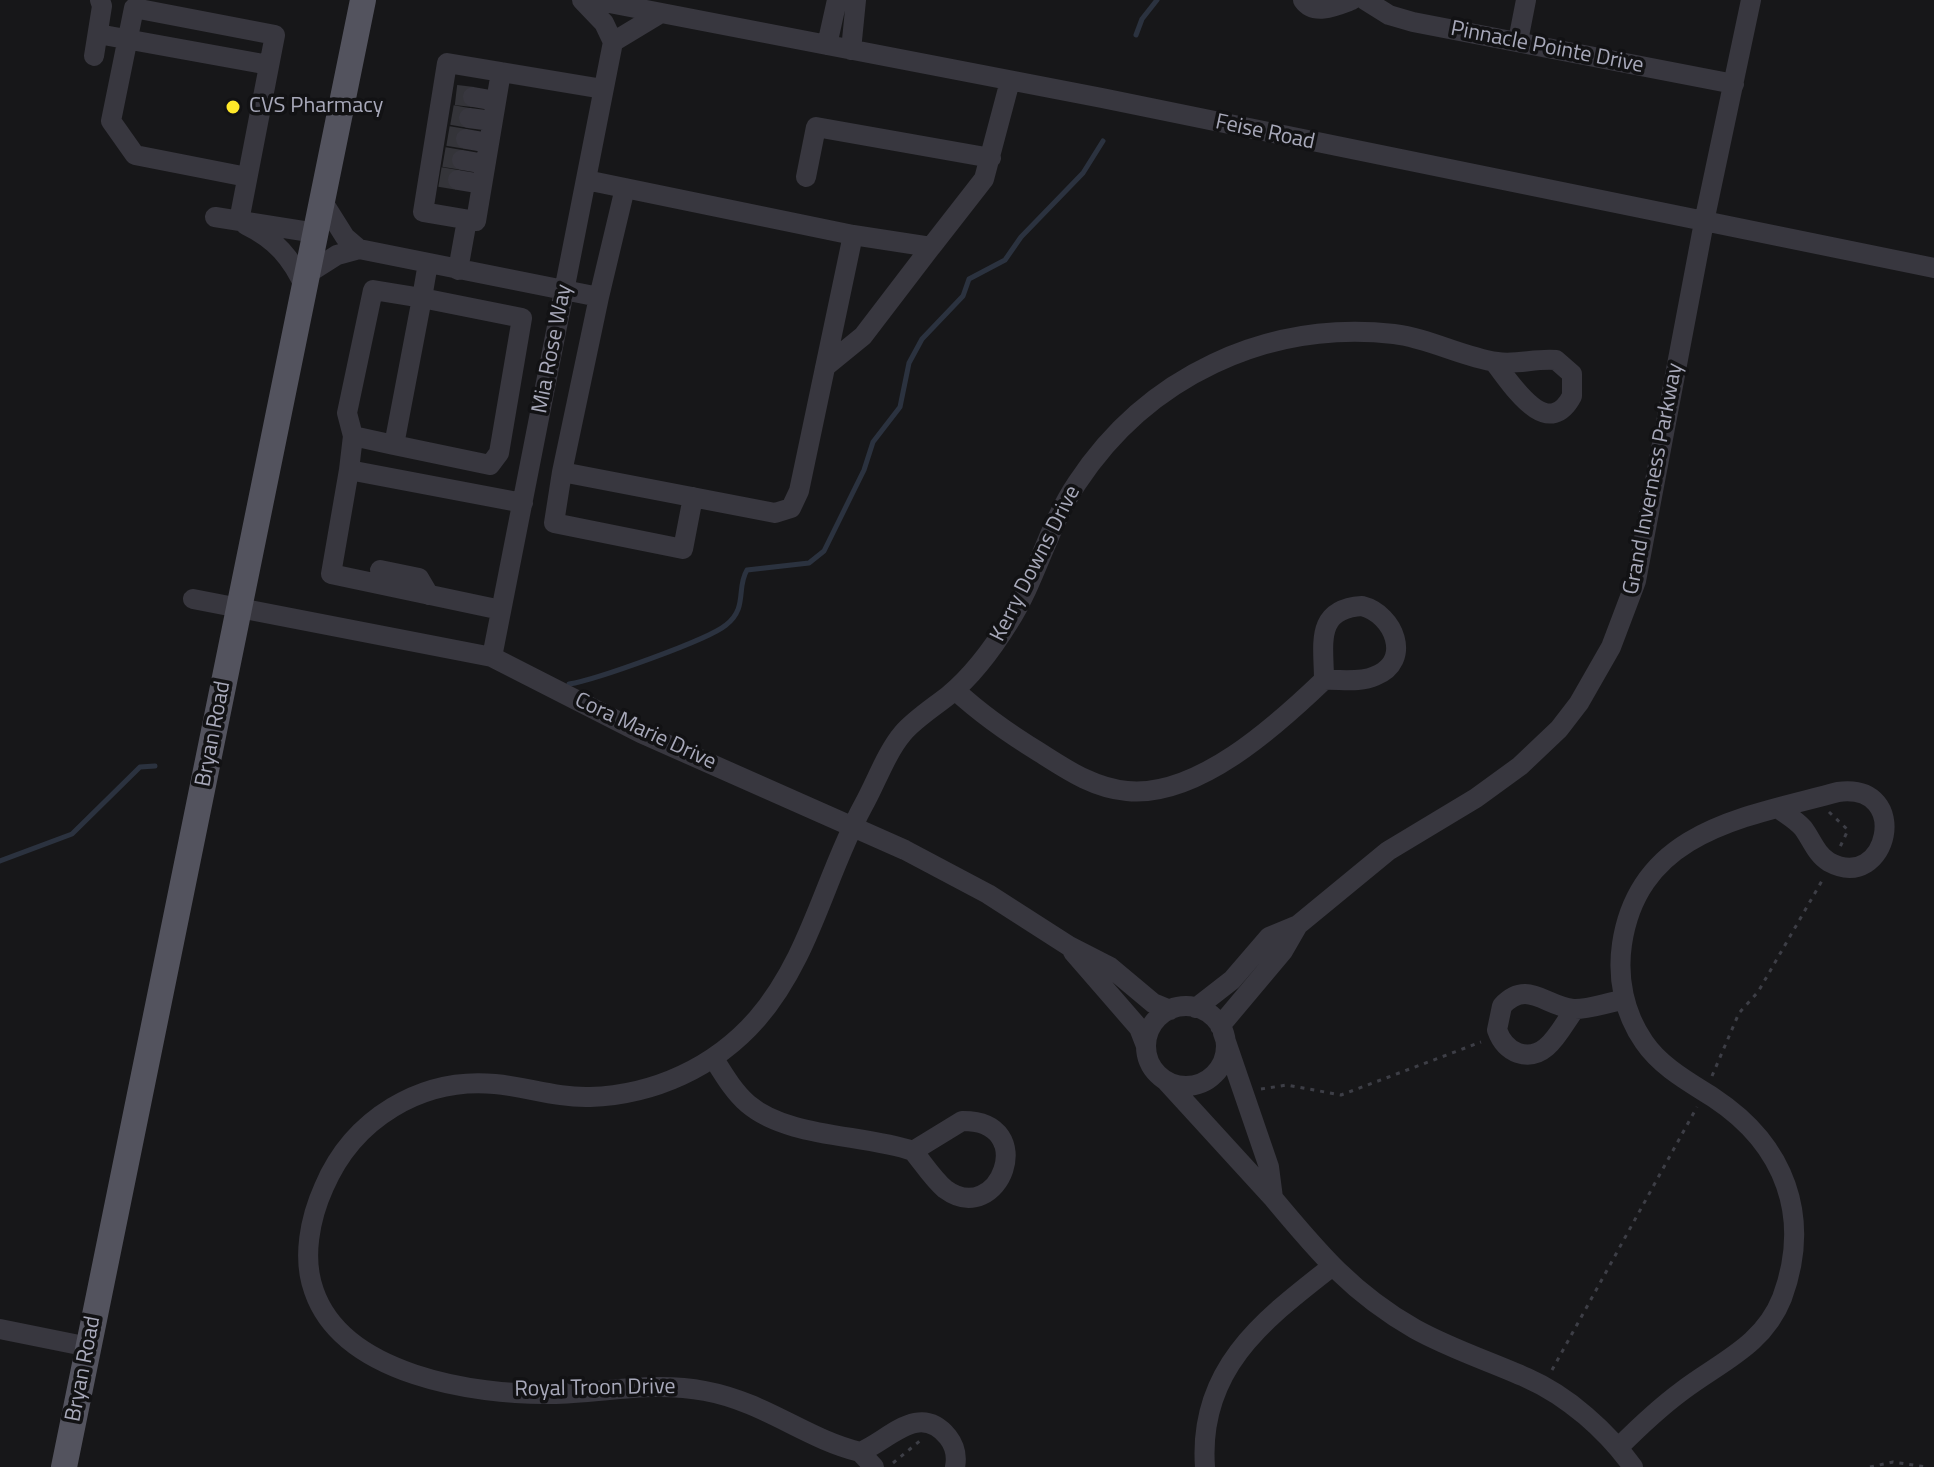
<!DOCTYPE html>
<html>
<head>
<meta charset="utf-8">
<style>
  body { margin:0 }
  canvas { display:block; background:#171719 }
</style>
</head>
<body>
<canvas width="1934" height="1467"></canvas>
<script>
const g = document.querySelector('canvas').getContext('2d');
g.lineJoin = 'round';
function stroke(path, color, width, dash) {
  g.strokeStyle = color;
  g.lineWidth = width;
  g.lineCap = dash ? 'butt' : 'round';
  g.setLineDash(dash || []);
  g.stroke(path);
}
function label(font, color, halo, rows, align = 'center') {
  g.font = font + ' "Titillium Web",sans-serif';
  g.lineWidth = 7;
  g.setLineDash([]);
  g.textBaseline = 'middle';
  g.strokeStyle = halo;
  g.fillStyle = color;
  for (const [text, x, y, turn = 0] of rows) {
    g.save();
    g.translate(x, y);
    g.rotate((+turn || 0) * Math.PI / 180);
    g.textAlign = isNaN(turn) ? turn : align;
    if (halo) g.strokeText(text, 0, 0);
    g.fillText(text, 0, 0);
    g.restore();
  }
}
stroke(new Path2D(`
  M1136,35L1142,19L1157,0
  M569,684C595,680 708,640 726,625C748,608 736,588 747,570L809,563L824,551L864,470L873,442L900,407L909,363L922,339L963,296L969,279L1005,260L1021,237L1083,173L1103,141
  M0,861L72,834L140,767L155,766`), '#2b323f', 5);
stroke(new Path2D(`
  M456,95L473,97
  M452,115L469,118
  M448,136L466,139
  M444,157L462,160
  M440,177L458,180`), '#343439', 20, [20, 10]);
stroke(new Path2D(`
  M1829,812L1848,830L1840,847
  M1712,1076L1739,1013L1758,992L1823,879
  M1261,1089L1287,1085L1341,1095L1481,1042
  M1552,1370L1697,1107
  M893,1463L921,1440
  M1870,1467L1893,1462L1926,1467`), '#3d3e46', 3, [4, 6]);
stroke(new Path2D(`
  M594,0L1102,98L1934,268
  M1303,0C1314,16 1336,6 1352,0
  M1365,0L1389,15L1413,22L1734,84
  M98,34L269,65
  M1518,41L1526,0
  M613,42L661,13
  M827,45L837,0
  M851,50L856,0
  M94,56L102,6L100,0
  M501,72L476,221L423,212L447,63L603,89
  M473,97L496,101
  M469,118L492,121
  M466,139L489,143
  M462,160L485,164
  M806,177L816,127L991,158
  M458,180L482,184
  M323,202L345,237L359,249L599,297L562,472L775,513L791,508L799,491L853,235L586,180
  M215,217L316,233
  M239,221L275,35L134,8L111,121L135,155L247,177
  M246,225C275,239 292,258 305,288
  M931,247L984,179L1010,81
  M458,270L467,220
  M307,274L337,255L359,249
  M599,297L625,188
  M825,367L863,336L931,247L853,235
  M394,445L490,465L499,453L522,318L422,298L428,263
  M349,470L353,436L347,413L373,290L422,298L394,445L353,436
  M562,472L554,523L683,549L693,497
  M380,570L419,578L429,595
  M193,599L492,657L641,733L905,850L988,894L1069,946L1110,967L1153,1003L1170,1010
  M1362,606C1394,614 1413,661 1375,676C1360,683 1339,679 1324,680C1324,645 1314,609 1362,606Z
  M501,610L331,574L349,470L523,503
  M492,657L613,42L604,23L582,0
  M955,690C981,714 1008,733 1039,752C1066,769 1093,788 1127,791C1197,798 1276,726 1324,680
  M1073,952L1139,1028L1146,1046
  M1146 1046a40 40 0 1 1 80 0a40 40 0 1 1-80 0Z
  M1196,1008L1232,980L1269,937L1298,925L1388,851L1476,798L1520,766L1559,729L1579,703L1611,647L1636,581L1704,222L1751,0
  M1575,1009C1561,1027 1547,1063 1518,1053C1507,1049 1501,1041 1497,1030L1502,1006C1527,979 1545,1006 1573,1009C1588,1010 1608,1002 1624,1000
  M1220,1026L1283,951L1298,925
  M714,1059C724,1075 734,1092 748,1104C788,1138 862,1134 913,1151
  M1166,1081L1273,1198L1269,1167L1223,1033
  M962,1121C1041,1120 999,1229 945,1189C933,1179 923,1163 913,1151Z
  M1273,1198C1318,1252 1352,1293 1415,1329C1451,1349 1489,1361 1527,1378C1568,1396 1607,1431 1633,1467
  M0,1329L89,1347
  M1619,1447C1639,1427 1659,1408 1682,1391C1720,1362 1763,1346 1782,1298C1812,1217 1785,1145 1714,1098C1689,1082 1661,1067 1644,1042C1624,1013 1617,978 1622,944C1639,830 1746,817 1838,792C1913,782 1888,894 1829,862C1816,854 1812,840 1803,828C1796,820 1787,815 1779,809
  M860,1452C806,1439 765,1402 705,1391C653,1381 604,1393 551,1394C474,1395 343,1375 314,1291C302,1258 310,1218 324,1187C353,1119 421,1077 495,1084C527,1087 557,1098 590,1097C654,1095 715,1067 757,1019C810,958 825,876 863,806C876,783 886,753 903,733C915,719 934,707 949,695C973,675 993,648 1009,622C1037,578 1048,526 1077,483C1147,377 1266,320 1394,334C1429,338 1462,357 1497,362C1517,365 1536,358 1556,360L1572,374V396C1547,443 1511,383 1494,362
  M874,1467L860,1452C888,1441 919,1401 948,1437C955,1446 957,1457 955,1467
  M1205,1467C1198,1370 1262,1321 1330,1268`), '#38373f', 20);
stroke(new Path2D(`
  M64,1467L363,0`), '#53535e', 26);
for (const [x, y, r, color] of [
  [233,107,8,"#ffe829"]
]) {
  const dot = new Path2D();
  dot.arc(x, y, r, 0, 2 * Math.PI);
  g.fillStyle = color;
  g.fill(dot);
  stroke(dot, '#121214', 3);
}
label('22px', '#a8a9ba', '#121214', [
  ["Pinnacle Pointe Drive",1547,48,11],
  ["Feise Road",1265,133,12],
  ["Mia Rose Way",553,349,-79],
  ["Grand Inverness Parkway",1654,479,-79],
  ["Kerry Downs Drive",1036,564,-63],
  ["Cora Marie Drive",645,732,25],
  ["Bryan Road",214,734,-79],
  ["Bryan Road",84,1369,-79],
  ["Royal Troon Drive",595,1389,-1]
]);
label('22px', '#a8a9ba', '#121214', [
  ["CVS Pharmacy",249,107]
], 'left');
</script>
</body>
</html>
